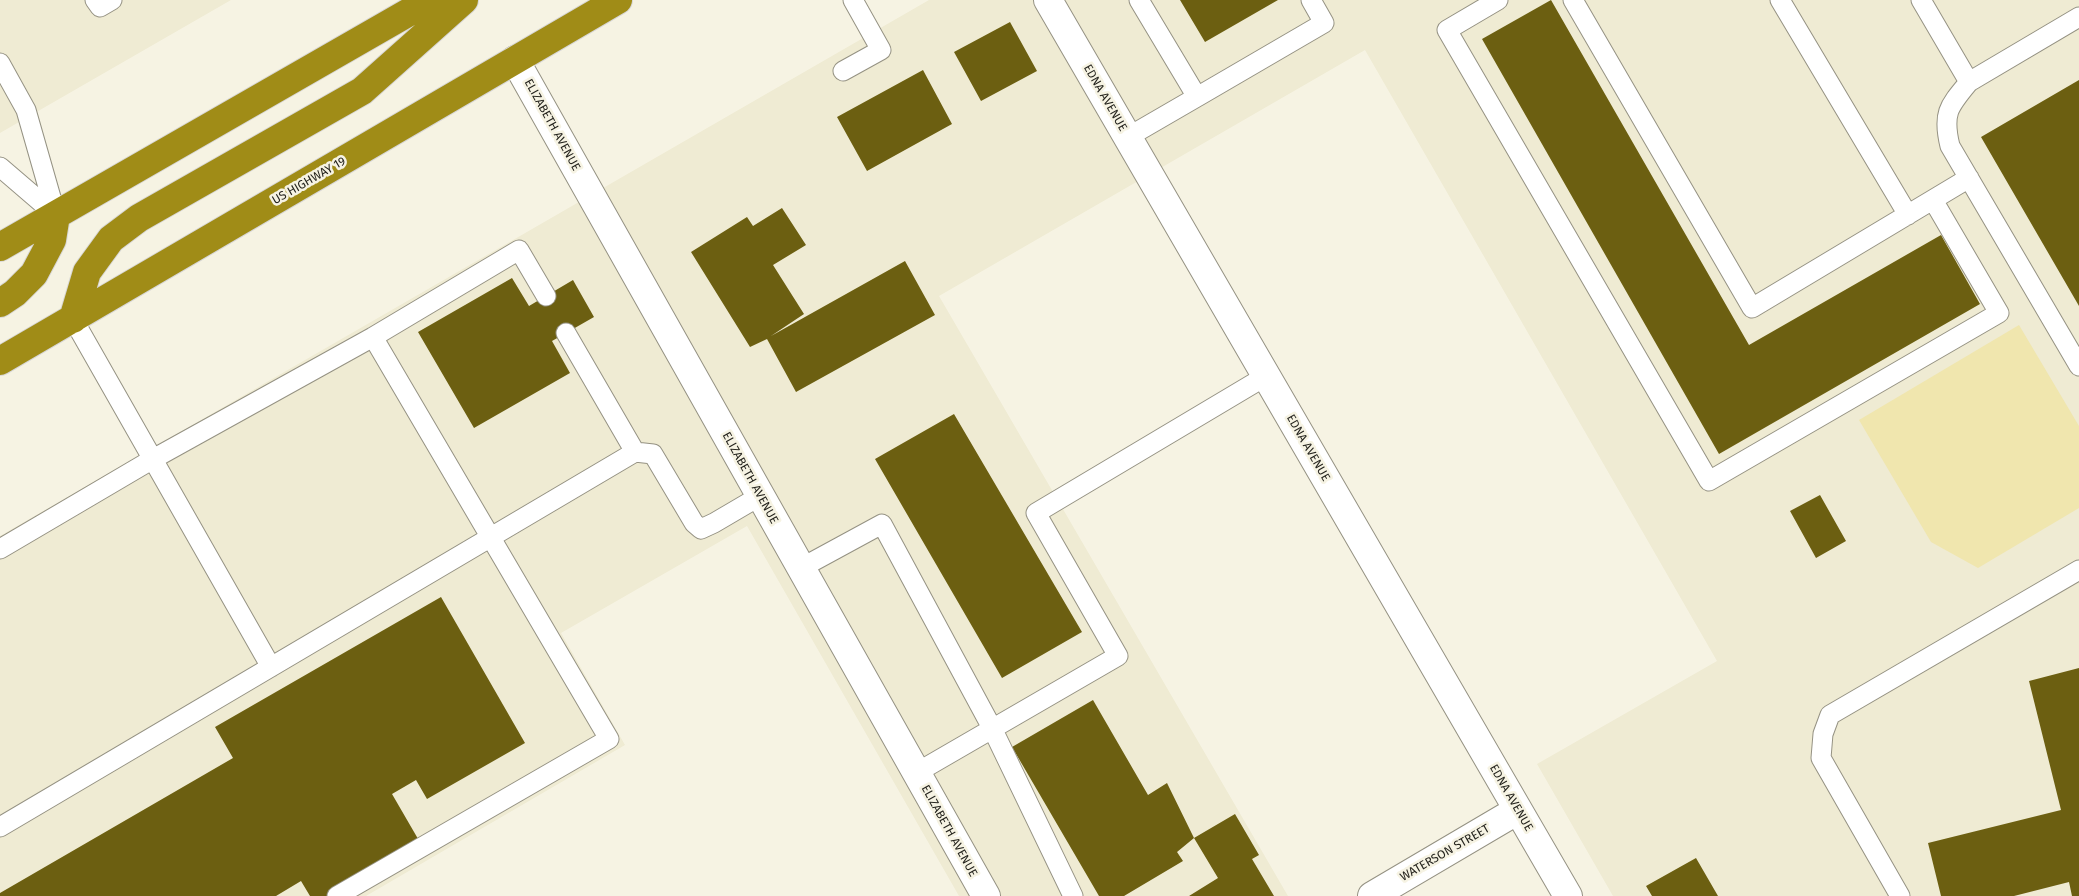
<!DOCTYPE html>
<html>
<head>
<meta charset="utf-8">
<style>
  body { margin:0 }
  canvas { display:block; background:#f6f3e3 }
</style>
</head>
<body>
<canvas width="2079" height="896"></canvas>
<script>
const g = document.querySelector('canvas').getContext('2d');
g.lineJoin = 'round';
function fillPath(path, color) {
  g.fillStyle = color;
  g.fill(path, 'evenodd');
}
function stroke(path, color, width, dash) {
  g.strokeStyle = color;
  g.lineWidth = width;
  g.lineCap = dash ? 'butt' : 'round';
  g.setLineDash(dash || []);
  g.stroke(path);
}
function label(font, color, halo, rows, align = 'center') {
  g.font = font + ' "Fira Sans",sans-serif';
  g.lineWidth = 5;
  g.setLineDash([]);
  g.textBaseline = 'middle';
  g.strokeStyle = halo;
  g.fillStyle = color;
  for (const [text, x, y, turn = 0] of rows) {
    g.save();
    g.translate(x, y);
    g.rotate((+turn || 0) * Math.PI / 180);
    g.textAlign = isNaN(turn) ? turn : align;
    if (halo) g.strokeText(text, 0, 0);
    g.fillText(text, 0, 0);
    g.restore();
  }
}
fillPath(new Path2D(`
  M0,0H231L0,133Z
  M929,0H2079V896H1613L1537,764L1717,661L1365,50L939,296L1288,896H959L747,526L561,633L625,745L366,896H0V536Z`), '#efebd3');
fillPath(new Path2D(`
  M2019,325L2079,426V508L1978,568L1931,542L1859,420Z`), '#f0e6ae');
fillPath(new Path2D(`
  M1180,0H1278L1205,42Z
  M1551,0L1749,345L1941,235L1980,304L1719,454L1482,39Z
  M1010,22L1037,71L981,101L954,52Z
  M923,70L952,124L867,171L837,117Z
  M2079,80V306L1981,137Z
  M782,208L806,245L773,265L804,314L771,336L905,261L935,315L796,392L767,339L750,347L691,252L747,217L753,226Z
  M512,278L529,306L573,280L594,317L552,341L570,373L474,428L418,332Z
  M954,414L1082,632L1002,678L875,459Z
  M1820,495L1846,541L1816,558L1790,511Z
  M441,597L525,743L427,799L416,780L392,794L421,844L331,896H310L301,881L276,896H0V893L233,758L215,727Z
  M2079,668V896H2072L2069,882L2014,896H1941L1928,843L2061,810L2029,681Z
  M1093,700L1148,795L1167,783L1194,838L1177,852L1183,861L1124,896H1099L1012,747Z
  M1235,814L1259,855L1252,859L1274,896H1189L1218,878L1194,838Z
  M1696,858L1718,896H1652L1646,886Z`), '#6c5f11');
const lane = new Path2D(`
  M95,0L100,7L112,0
  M1139,0L1197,97L1324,23L1311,0
  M1498,0L1447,30L1709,481L1999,313L1933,200
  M1573,0L1752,308L1969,178
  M1780,0L1908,215
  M1921,0L1969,82C1949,106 1942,113 1950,146L2079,366
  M0,63L26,110L56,215
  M843,71L881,50L853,0
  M1969,82L2079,17
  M1128,137L1197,97
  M0,167L56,215
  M73,319L271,667
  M566,333L635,452
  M373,337L519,250L546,296
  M0,549L153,459L373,337L609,739L337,896
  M801,568L882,524L992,728L1073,896
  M916,773L1118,656L1036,513L1266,376
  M0,827L635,452L653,454L694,523L701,529L714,523L760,496
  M1900,896L1821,758L1823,734L1830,715L2079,570`);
const street = new Path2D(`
  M1048,0L1568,896
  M515,60L986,896
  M1372,896L1518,810`);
const highway = new Path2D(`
  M0,247L430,0
  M0,303L15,293L34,274L52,240L56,215
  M73,319L87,272L111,239L139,218L362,91L464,0
  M0,361L618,0`);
stroke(lane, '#959283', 21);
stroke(street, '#959283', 30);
stroke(highway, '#d8d7d6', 30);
stroke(lane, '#fff', 19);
stroke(street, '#fff', 28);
stroke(highway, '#a08c17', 28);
label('12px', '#24231d', '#f6f3e3', [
  ["EDNA AVENUE",1105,98,60],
  ["ELIZABETH AVENUE",552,125,61],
  ["US HIGHWAY 19",309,181,-30],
  ["EDNA AVENUE",1308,448,60],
  ["ELIZABETH AVENUE",750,478,61],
  ["EDNA AVENUE",1511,798,60],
  ["ELIZABETH AVENUE",949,831,61],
  ["WATERSON STREET",1445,853,-30]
]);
</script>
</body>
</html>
